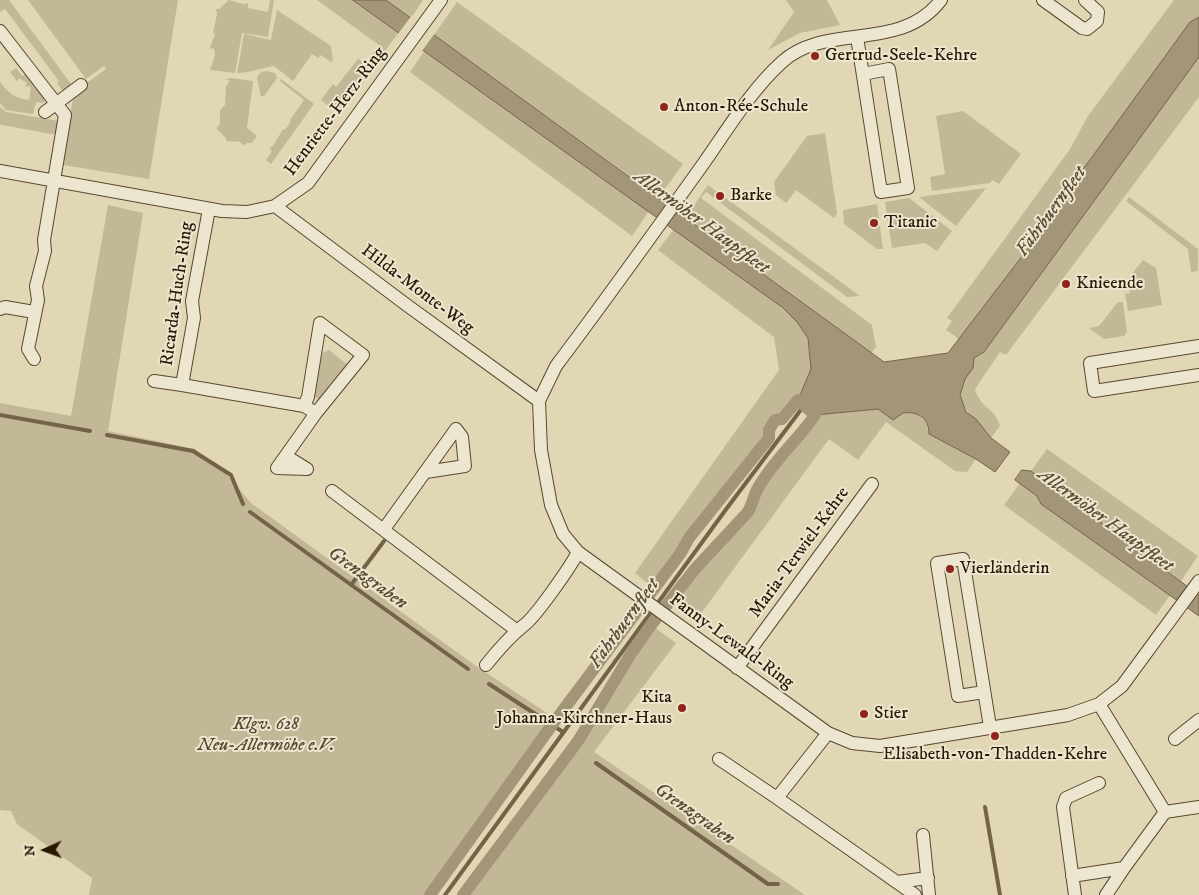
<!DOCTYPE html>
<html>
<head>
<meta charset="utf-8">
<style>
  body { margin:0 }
  #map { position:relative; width:1199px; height:895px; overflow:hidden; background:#e1d7b5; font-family:"IM FELL DW Pica",serif }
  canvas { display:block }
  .north { position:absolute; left:20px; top:825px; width:50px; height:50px; -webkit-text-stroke:4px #ece5cf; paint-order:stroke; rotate:268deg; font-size:14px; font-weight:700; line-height:20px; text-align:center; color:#2a1902 }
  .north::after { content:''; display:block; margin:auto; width:18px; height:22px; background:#2a1902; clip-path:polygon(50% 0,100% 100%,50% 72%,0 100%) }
</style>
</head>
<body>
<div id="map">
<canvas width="1199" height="895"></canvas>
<div class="north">N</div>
</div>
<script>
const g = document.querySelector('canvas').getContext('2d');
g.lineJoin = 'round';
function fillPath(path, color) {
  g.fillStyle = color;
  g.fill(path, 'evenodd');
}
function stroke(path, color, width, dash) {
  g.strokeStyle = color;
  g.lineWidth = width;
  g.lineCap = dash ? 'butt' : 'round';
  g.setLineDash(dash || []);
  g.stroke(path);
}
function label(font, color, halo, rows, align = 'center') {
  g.font = font + ' "IM FELL DW Pica",serif';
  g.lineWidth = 4;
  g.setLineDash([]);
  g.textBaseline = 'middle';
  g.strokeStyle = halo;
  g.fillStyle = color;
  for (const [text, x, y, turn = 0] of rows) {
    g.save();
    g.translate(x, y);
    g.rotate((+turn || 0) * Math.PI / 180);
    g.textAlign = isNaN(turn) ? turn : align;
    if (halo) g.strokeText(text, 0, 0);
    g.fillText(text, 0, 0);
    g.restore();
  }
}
fillPath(new Path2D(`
  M0,0H9L74,88L65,94L57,83L59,81L5,9L0,12Z
  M28,0H178L149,179L63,165L73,97H76L77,90L106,69L104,66L86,79Z
  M229,0L243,4L248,3V8L268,12L270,0H274L268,37L242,33L235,73L210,70L215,55L214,49L210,48L215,34L213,33L217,14L216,9H219Z
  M317,0H353L399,32L376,63L373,61L376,57L372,54L376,48L381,51L383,48Z
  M386,0H423L411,18Z
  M786,0H827L840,25L800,33L768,50L794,12Z
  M1174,0H1199V17L1190,22L1068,190L1056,212L959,339L946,330L952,321L947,318L1070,149L1088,116Z
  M457,2L683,164L659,197L434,35Z
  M277,10L331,46L333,60L331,62L321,55L318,58L312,54L293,81L274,66C261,68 250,73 237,73L244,34L271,40Z
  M425,50L649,211L632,236L410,72Z
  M1199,57V97L1006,355L1000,352L975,389C981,410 995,407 1000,426L991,438C977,420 952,406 964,379C968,371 973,368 974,358L984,352Z
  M358,59L363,62L361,66L369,72L338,113L321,100L333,84L336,87Z
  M16,68L22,76L27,73L45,95L44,103L36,102L33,114L6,110L0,103V82C9,93 14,98 29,100L31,87L25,86L27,83L19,78L17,81L10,72Z
  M267,71L275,73L277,78L265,95L261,97L257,77L261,72Z
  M231,78L253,81L247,128L257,136L252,143H246L245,145L241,144V142L226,141V138L217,129L218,125H220V110L225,105L226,85H228L229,80L225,79Z
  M281,79L314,104L271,164L266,160L272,151L269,148L273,146L283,129L285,130L291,121L290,120L304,100L280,81Z
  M0,107L6,112L59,121L57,135L2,125L0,124Z
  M963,111L1021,154L999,184L992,180L990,183L932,191L930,177L945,174L936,116Z
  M825,133L837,213L834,218L796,190L786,203L776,195L774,182L807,136Z
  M708,185L860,296L847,297L706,192L701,198L872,325L876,347L871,353L686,217Z
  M986,188L956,226L919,197Z
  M1129,197L1198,249V271L1191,272L1188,249L1126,201Z
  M909,198L952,231L937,251L925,243L892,248L885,202Z
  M877,204L883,249H877L844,224L843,210Z
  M108,205L143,213L108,431L195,449L227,475L251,503L476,666L556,719L430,895H89L92,878L17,824L11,811L0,810V403L71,416Z
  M674,229L782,308L797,322L808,338L811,369L798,400L782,419L775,420L769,430V438L689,538L680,554L653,588L635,573L779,370L774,337L658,250Z
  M1143,260L1156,268L1162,305L1128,311L1125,294L1130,293L1128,279Z
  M1118,302H1123L1127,332L1124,336L1104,339L1089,328L1099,326Z
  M329,350L348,365L319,400L314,396L320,354Z
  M878,409L899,415L906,412L918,414L926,422L929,434L976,459L967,472L955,471L886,422L858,460L829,439L697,619L671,601L695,569L747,513C753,505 753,496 758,488C773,461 798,440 815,415Z
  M1047,449L1198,556L1181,581L1031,471Z
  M1020,483L1037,496L1042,504L1170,595L1156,615L1004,505Z
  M651,625L676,643L594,752L805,895H463L578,741L632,652Z`), '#c2b797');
const water = new Path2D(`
  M353,0H386L884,362L948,353L1056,212L1068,190L1190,22L1199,17V57L984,352L974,358L973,368L965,379L960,395L966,412L976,419L991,438L1010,452L995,472L976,459L929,434C929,418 918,411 903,413L893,420L878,409L815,415L798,400L811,369L808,338L797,322L783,308Z
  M1022,470L1031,471L1199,595V616L1041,504L1037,496L1015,480Z`);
fillPath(water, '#a39678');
stroke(water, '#736449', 1);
fillPath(new Path2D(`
  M412,15L435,33L422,51L398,34Z`), '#e1d7b5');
stroke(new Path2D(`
  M0,415L90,431
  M107,435L193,451L231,475L243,504
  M250,512L468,669
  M351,585L384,541
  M489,684L563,732
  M596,763L768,884H778
  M985,807L1000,895
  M445,895L727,508L806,403`), '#736449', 4);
stroke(new Path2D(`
  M430,895L552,725L680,554L689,538L769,438V430L775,420L782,419L798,400L815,415C798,440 773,461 758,488C753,496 753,505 747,513L695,569L651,625L632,652L578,741L463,895`), '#a39678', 12);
const minor = new Path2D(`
  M941,0C901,53 826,22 782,62C750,91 726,132 701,167C653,234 605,301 556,366L539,401L541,450L551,505L563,534L578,552L828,733L852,743L880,746L1068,715L1099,704L1122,686L1199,581
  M1043,0L1082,28L1087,29L1097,21L1098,12L1085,0
  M0,31L65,115L44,240L45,251L36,286L38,300L28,349L34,359
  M857,37L881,192L908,188L889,69L863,74
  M45,112L81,85
  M0,171L222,211L247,212L275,206L308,183L441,0
  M275,206L408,306L539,401
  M209,209L192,301L194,318L182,385L304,406L316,413L363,355L320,323L308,397L304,406
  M0,309L5,307L34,312
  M1199,346L1090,363L1094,391L1199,375
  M154,381L182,385
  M286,456L307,469L277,468L316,413
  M332,491L516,630
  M384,529L456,429L462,437L465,466L426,472
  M486,665C498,650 508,638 523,626C535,618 571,566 578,552
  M737,668L872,484
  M984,692L958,696L937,563L963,559L990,727
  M1099,704L1165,812L1199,807
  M828,733L777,798L915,895
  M1175,739L1199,720
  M719,759L777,798
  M923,835L929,895
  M1124,868L1165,812
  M1072,876L1124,868L1106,895
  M897,882L928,878
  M1075,895L1063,807L1066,798L1099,783`);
stroke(minor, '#58482f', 14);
stroke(minor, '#ece5cf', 12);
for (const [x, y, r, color] of [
  [815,56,5,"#8f2418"],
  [664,107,5,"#8f2418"],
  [720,196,5,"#8f2418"],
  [874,223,5,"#8f2418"],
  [1066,284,5,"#8f2418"],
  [950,569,5,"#8f2418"],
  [682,708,5,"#8f2418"],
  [864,714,5,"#8f2418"],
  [995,736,5,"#8f2418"]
]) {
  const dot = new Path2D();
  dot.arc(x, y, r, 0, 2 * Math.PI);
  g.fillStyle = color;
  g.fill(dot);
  stroke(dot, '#ece5cf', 2);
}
label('18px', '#2a1902', '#ece5cf', [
  ["Gertrud-Seele-Kehre",825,56],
  ["Anton-Rée-Schule",674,107],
  ["Barke",730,196],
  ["Titanic",884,223],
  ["Knieende",1076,284],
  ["Vierländerin",960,569],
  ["Kita",672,698,"right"],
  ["Johanna-Kirchner-Haus",672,719,"right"],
  ["Stier",874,714],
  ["Elisabeth-von-Thadden-Kehre",995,755,"center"]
], 'left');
label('18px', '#2a1902', '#ece5cf', [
  ["Henriette-Herz-Ring",336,112,-53],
  ["Hilda-Monte-Weg",417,290,37],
  ["Ricarda-Huch-Ring",178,294,-82],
  ["Maria-Terwiel-Kehre",800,553,-54],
  ["Fanny-Lewald-Ring",731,642,36]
]);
label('italic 18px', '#58482f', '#ece5cf', [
  ["Klgv. 628",266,725],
  ["Neu-Allermöhe e.V.",266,746]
]);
label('italic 19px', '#5a4b31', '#ece5cf', [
  ["Fährbuernfleet",1052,212,-54],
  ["Allermöher Hauptfleet",701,223,36],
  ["Allermöher Hauptfleet",1105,521,36],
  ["Grenzgraben",367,579,36],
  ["Fährbuernfleet",625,624,-54],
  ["Grenzgraben",694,815,35]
]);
</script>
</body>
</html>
